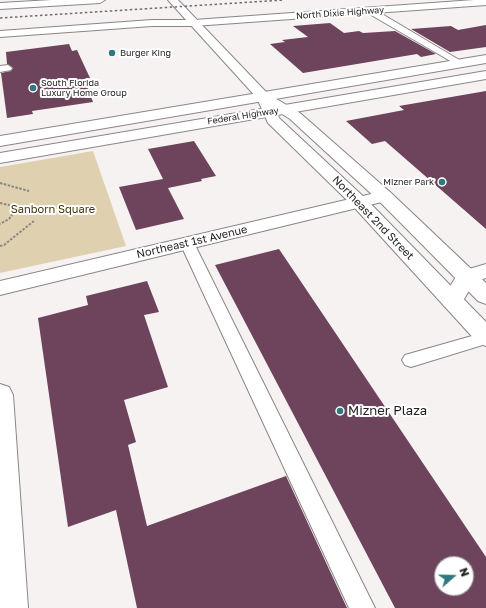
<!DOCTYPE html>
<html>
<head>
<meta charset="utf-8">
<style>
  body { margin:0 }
  #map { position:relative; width:486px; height:608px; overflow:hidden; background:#f6f2f2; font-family:"Golos Text",sans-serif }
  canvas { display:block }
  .north { position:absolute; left:434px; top:556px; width:40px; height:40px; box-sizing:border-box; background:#fff; border:1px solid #a6a5a5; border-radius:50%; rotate:70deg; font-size:11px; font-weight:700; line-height:16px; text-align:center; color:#201e1e }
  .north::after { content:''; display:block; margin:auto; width:14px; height:18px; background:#2f787f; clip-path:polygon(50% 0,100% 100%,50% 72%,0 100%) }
</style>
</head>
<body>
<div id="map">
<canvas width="486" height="608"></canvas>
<div class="north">N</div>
</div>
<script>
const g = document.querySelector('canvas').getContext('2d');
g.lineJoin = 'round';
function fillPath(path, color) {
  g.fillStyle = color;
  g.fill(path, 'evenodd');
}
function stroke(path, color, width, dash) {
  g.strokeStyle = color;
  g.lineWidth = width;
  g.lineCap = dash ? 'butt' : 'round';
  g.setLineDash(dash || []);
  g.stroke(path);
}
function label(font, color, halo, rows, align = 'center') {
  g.font = font + ' "Golos Text",sans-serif';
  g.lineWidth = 4;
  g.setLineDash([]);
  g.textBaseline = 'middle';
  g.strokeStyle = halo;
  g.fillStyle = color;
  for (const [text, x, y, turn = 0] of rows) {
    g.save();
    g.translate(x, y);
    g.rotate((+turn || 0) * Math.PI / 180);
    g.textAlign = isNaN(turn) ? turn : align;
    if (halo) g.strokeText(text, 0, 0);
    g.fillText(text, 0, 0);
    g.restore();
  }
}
fillPath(new Path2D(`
  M93,151L126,246L0,273V167Z`), '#dfd1af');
fillPath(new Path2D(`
  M330,23L344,33L359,31L363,33L395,31L436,54L421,57L417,54L303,73L270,44L285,42L282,40L308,37L293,26Z
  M486,25V47L450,52L411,29L451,26L458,30Z
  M69,44L72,51L77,50L90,78L84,79L93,102L32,111L33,114L7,118L1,73L11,71L13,68L7,64L6,52Z
  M486,91V229L385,141L372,144L346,121L404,110L399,106Z
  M194,141L216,176L201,179L202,181L168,188L184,219L136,230L119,187L163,179L148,149Z
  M279,249L486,557V608H395L215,265ZM442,564H466V588H442Z
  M147,281L159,312L144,315L168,387L124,400L136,442L128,445L147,526L286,476L347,608H137L116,510L68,527L38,318L88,305L86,296Z`), '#6e445d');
const service = new Path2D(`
  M366,8H372L466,64L462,67L459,66L366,12Z
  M8,65L12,68L11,70L0,72V66Z
  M187,239L192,240L194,243L375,608H349L180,243L182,240Z
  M486,332V344L411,367L405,365L402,360L405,355Z`);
const minor = new Path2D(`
  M52,0H105L100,3L0,9V3Z
  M384,191L390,192L393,196L390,200L0,295V281Z
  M486,264V278L474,282L460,306L452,309L444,306L441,301L459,272Z
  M0,384L9,387L13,395L28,608H0Z`);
const tertiary = new Path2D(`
  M168,0H178L268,94L300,113L390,192L486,283V304L478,301L378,200L290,119L276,110L279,118L365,198L486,322V346L478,343L353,206L268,123L257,98Z`);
const secondary = new Path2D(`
  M474,0H486V5L194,26H152L0,37V31L152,20H194Z`);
const primary = new Path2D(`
  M486,55V63L0,146V136Z
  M486,71V79L0,163V153Z`);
stroke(service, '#8a8686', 2);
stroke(minor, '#8a8686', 2);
stroke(tertiary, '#8a8686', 2);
stroke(secondary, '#8a8686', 2);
stroke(primary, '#8a8686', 2);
stroke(new Path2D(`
  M0,183L29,191
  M0,203L9,205L14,212L9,219L0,224
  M0,246L4,245L34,221`), '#898686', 2, [2.5, 1.5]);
fillPath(service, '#fff');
fillPath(minor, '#fff');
fillPath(tertiary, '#fff');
fillPath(secondary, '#fff');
fillPath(primary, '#fff');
stroke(new Path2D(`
  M0,18L284,0`), '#706d6d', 1.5, [2.5, 2.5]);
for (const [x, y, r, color] of [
  [112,53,4,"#2f787f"],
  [33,88,4,"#2f787f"],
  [442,182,4,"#2f787f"],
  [340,411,4,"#2f787f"]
]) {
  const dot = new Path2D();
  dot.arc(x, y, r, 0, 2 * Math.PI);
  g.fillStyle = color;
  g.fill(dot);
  stroke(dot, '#fff', 1.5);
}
label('9px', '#201e1e', '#fff', [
  ["North Dixie Highway",340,13,-4],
  ["Federal Highway",243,116,-9]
]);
label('9px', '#201e1e', '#fff', [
  ["Burger King",120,53],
  ["South Florida",41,83],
  ["Luxury Home Group",41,93],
  ["Mizner Park",434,182,"right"]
], 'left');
label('11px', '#43350d', '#fff', [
  ["Sanborn Square",53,210]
]);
label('11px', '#201e1e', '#fff', [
  ["Northeast 2nd Street",373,218,46],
  ["Northeast 1st Avenue",192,242,-13]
]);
label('13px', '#201e1e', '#fff', [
  ["Mizner Plaza",348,411]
], 'left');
</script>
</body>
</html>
